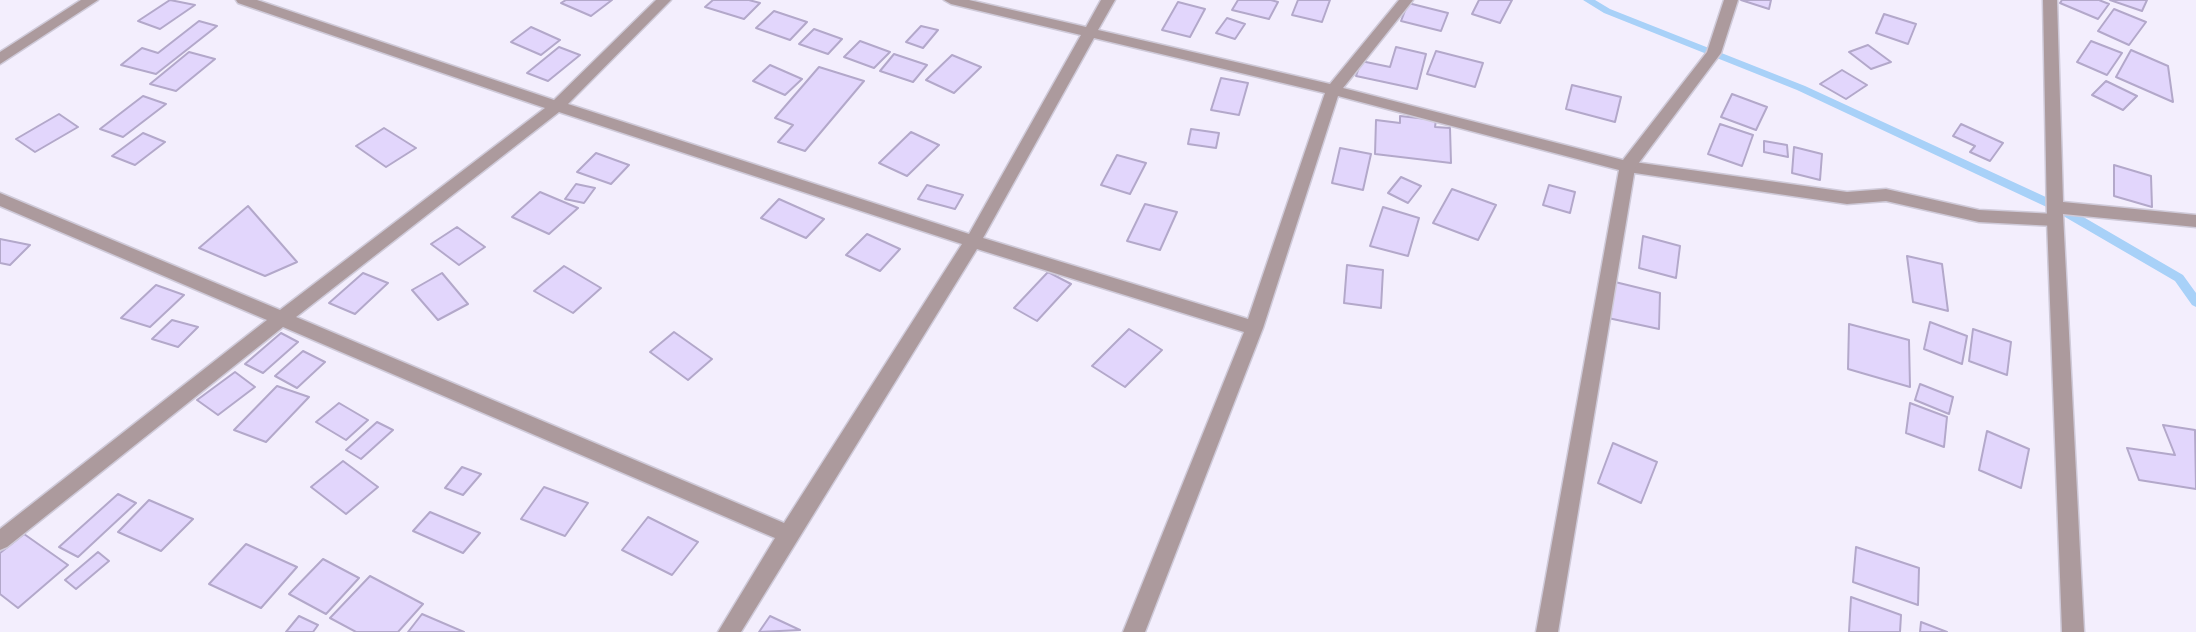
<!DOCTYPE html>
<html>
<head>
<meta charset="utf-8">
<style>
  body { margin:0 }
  canvas { display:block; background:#f3eefd }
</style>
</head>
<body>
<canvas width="2196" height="632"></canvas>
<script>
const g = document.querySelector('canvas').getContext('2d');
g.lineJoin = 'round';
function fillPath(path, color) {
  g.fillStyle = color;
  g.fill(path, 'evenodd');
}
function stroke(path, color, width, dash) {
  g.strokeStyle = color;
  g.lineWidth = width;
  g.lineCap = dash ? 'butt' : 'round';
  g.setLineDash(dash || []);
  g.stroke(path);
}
fillPath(new Path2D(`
  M1583,0H1595L1610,9L1805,86L2061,204L2183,275L2196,293V307L2192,305L2175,281L2053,210L1797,90L1604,13Z`), '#a8d1f8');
const building = new Path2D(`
  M170,0L195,5L160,29L138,21Z
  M566,0H612L591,16L561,3Z
  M713,0H749L760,3L744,19L705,7Z
  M1238,0H1271L1278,2L1269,19L1232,10Z
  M1298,0H1330L1322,22L1292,15Z
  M1479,0H1512L1500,23L1472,14Z
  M1741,0H1771L1769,9Z
  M2062,0H2099L2109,4L2098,19L2060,3Z
  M2110,0H2147L2142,11Z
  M1178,2L1205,9L1190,37L1162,30Z
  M1408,3L1448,13L1441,31L1401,21Z
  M2114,9L2146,22L2129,45L2098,31Z
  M774,11L807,22L790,40L756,28Z
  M1884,14L1916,24L1908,44L1876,33Z
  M1227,18L1245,24L1235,39L1216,33Z
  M199,21L217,26L156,74L121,65L142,48L158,53Z
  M921,26L938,30L923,48L906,42Z
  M531,27L560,40L541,55L511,42Z
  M814,29L842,39L828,54L799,44Z
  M860,41L890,52L874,68L844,57Z
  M2091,41L2122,53L2107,75L2077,62Z
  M1868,45L1891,62L1871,69L1849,52Z
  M559,47L580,55L548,81L527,73Z
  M1396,47L1426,54L1417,89L1356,76L1361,61L1390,67Z
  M2131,50L2168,66L2173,102L2116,77Z
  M1436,51L1483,63L1475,87L1427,74Z
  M189,52L215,59L176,91L150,84Z
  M894,54L927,65L913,82L880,71Z
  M952,55L981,67L954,93L926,80Z
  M770,65L802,79L785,95L753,81Z
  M819,67L864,81L805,151L778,142L793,125L775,118Z
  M1842,70L1867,85L1846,99L1820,84Z
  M1221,78L1248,83L1239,115L1211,110Z
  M2106,81L2137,96L2123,110L2092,95Z
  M1572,85L1621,97L1615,122L1566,109Z
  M1732,94L1767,107L1756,130L1721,117Z
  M143,96L166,104L123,137L100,129Z
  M59,114L78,127L35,152L16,139Z
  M1400,116L1436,120L1435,127L1450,128L1451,163L1375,154L1376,120L1400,123Z
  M1720,124L1753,135L1742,166L1708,154Z
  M1961,124L2003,143L1990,161L1970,152L1975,146L1953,136Z
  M384,128L416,148L386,167L356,146Z
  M1191,129L1219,133L1216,148L1188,144Z
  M911,132L939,145L907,176L879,163Z
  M143,133L165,142L135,165L112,156Z
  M1764,141L1787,145L1788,157L1764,152Z
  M1794,147L1822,154L1820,180L1792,173Z
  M1340,148L1371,154L1363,190L1332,183Z
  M596,153L629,165L611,184L577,172Z
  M1117,155L1146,163L1130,194L1101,185Z
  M2114,165L2151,176L2152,207L2114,196Z
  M1401,177L1421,186L1408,203L1388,193Z
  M576,184L595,188L584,203L565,199Z
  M927,185L963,195L955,209L918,199Z
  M1549,185L1575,192L1570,213L1543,205Z
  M1452,189L1496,205L1478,240L1433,223Z
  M540,192L578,208L549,234L512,217Z
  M779,199L824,219L806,238L761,218Z
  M1145,204L1177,212L1160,250L1127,241Z
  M248,206L297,262L265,276L199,248Z
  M1383,207L1419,218L1408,256L1370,246Z
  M457,227L485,247L459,265L431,244Z
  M867,234L900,249L880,271L846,255Z
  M1643,236L1680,246L1676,278L1639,268Z
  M0,239L30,245L10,265L0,263Z
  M1907,256L1942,264L1948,311L1913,302Z
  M1347,265L1383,270L1381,308L1344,303Z
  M564,266L601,288L573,313L534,291Z
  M1048,272L1071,284L1037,321L1014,308Z
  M363,273L388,283L355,314L329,303Z
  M442,273L468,304L438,320L412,290Z
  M1611,281L1660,293L1659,329L1608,318Z
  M156,285L184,295L150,327L121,318Z
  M172,320L198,327L178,347L152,339Z
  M1930,322L1967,336L1962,364L1924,349Z
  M1849,324L1909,340L1910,387L1848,369Z
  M1129,329L1162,350L1125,387L1092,366Z
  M1973,329L2011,342L2007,375L1969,361Z
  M674,332L712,359L688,380L650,352Z
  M281,333L298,342L263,373L245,364Z
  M303,351L325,362L297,388L275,376Z
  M235,372L255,387L218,415L197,400Z
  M1920,384L1953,397L1949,414L1915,400Z
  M277,386L309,397L266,442L234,430Z
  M339,403L368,420L346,440L316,422Z
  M1910,403L1947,417L1944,447L1906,433Z
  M377,422L393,430L361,459L346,450Z
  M2163,425L2195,430L2196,489L2139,480L2127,448L2175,455Z
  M1987,431L2029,449L2021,488L1979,470Z
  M1613,443L1657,462L1641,503L1598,483Z
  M343,461L378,487L346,514L311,487Z
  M462,467L481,474L463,495L445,488Z
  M544,487L588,503L565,536L521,519Z
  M118,494L136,503L78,557L59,547Z
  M149,500L193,519L161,551L118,532Z
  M430,512L480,533L463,553L413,531Z
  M648,517L698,542L672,575L622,550Z
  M24,534L68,565L18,608L0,594V553Z
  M246,544L297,567L261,608L209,584Z
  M1856,547L1919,568L1918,605L1853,582Z
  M98,552L109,561L76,589L65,580Z
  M323,559L359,578L326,614L289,594Z
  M370,576L423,604L398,632H356L330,618Z
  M1851,597L1901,615L1900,632H1849Z
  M422,614L464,632H408Z
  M299,616L318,625L313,632H286Z
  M770,616L800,630L759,632Z
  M1921,622L1947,632H1920Z`);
fillPath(building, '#e2d6fc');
stroke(building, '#b3a8ca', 2);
const lane = new Path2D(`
  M1627,161L1847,192L1886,189L1979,210L2055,214L2063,220L2055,226L1979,222L1886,201L1847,204L1621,171L1619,167L1621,163Z`);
const street = new Path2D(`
  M81,0H98L0,64V52Z
  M236,0H257L554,100L656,0H671L568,104L969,234L1081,35L951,4L944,0H969L1086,27L1101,0H1115L1098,30L1330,84L1399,0H1413L1343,88L1623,160L1707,52L1724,0H1738L1721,53L1635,168L1558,632H1536L1619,170L1338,96L1263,328L1145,632H1123L1244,332L977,249L741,632H718L775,538L283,327L7,547L0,550V529L267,320L0,206V193L280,310L545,108L238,3ZM1094,38L1325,93L1248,319L983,238ZM559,112L962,244L784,523L296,317Z
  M2043,0H2057L2063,202L2196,215V227L2063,214L2084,632H2062L2047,220Z`);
stroke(lane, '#cfcad9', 3);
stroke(street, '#cfcad9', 3);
fillPath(lane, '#ac9a9d');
fillPath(street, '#ac9a9d');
</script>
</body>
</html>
